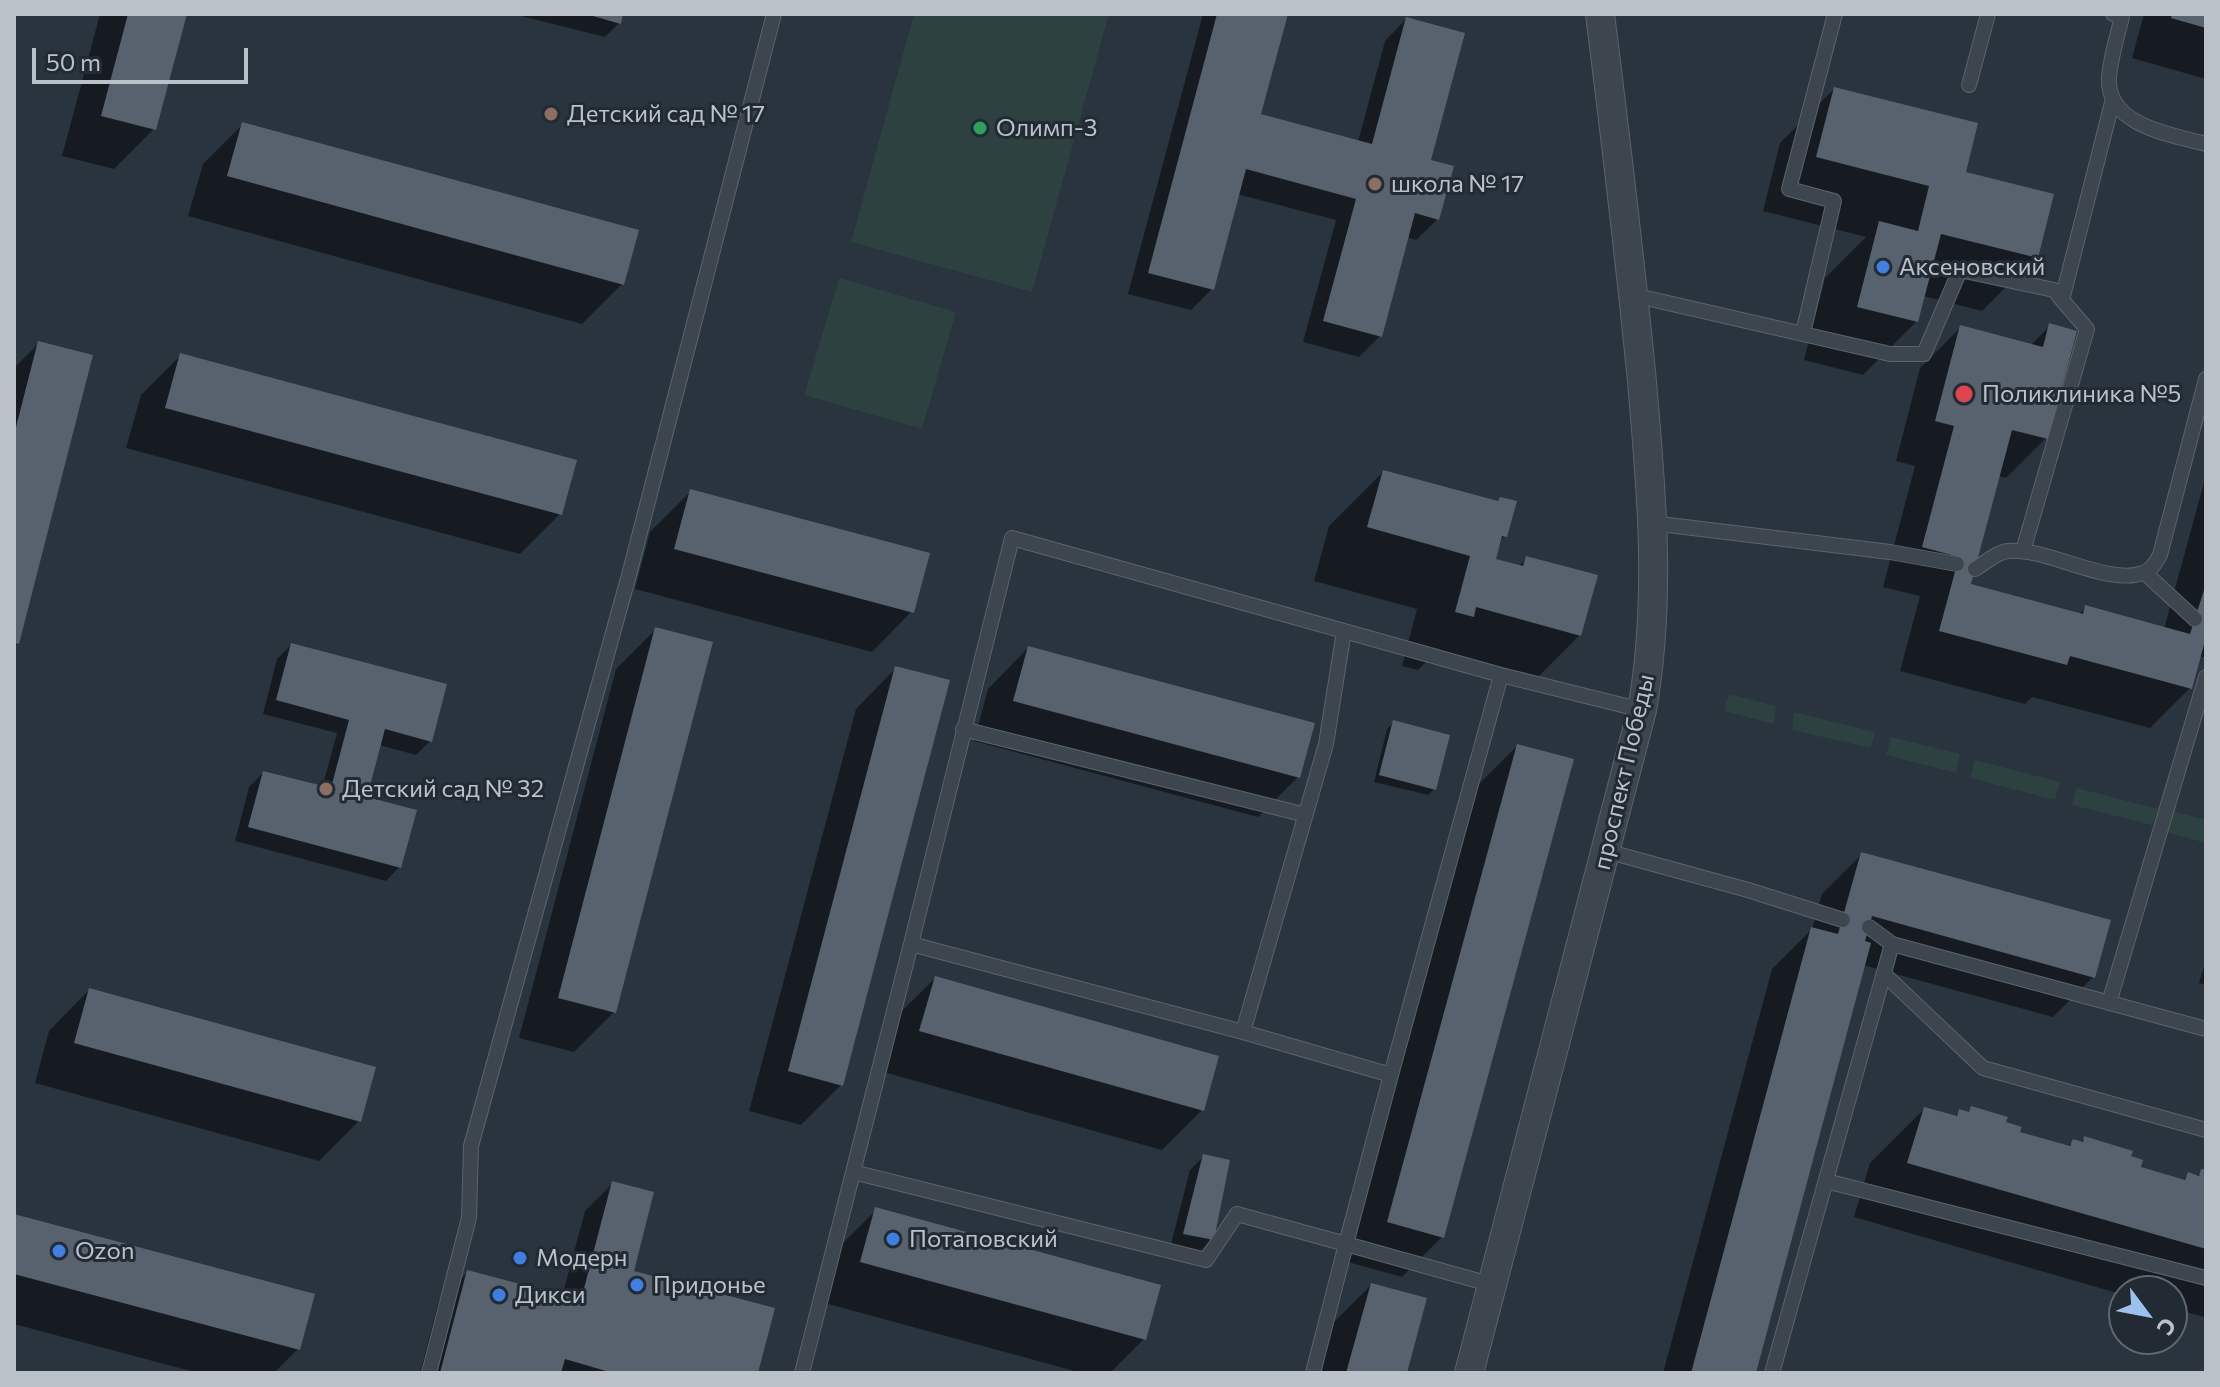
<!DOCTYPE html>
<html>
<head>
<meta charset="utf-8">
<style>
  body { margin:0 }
  #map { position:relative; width:2220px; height:1387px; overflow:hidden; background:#29343e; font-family:Commissioner,sans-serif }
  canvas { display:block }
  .frame { position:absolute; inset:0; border:16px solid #bac1c9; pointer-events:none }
  .north { position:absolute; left:2108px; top:1275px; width:80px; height:80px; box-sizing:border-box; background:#222b34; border:2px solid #5f6770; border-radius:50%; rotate:122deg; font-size:22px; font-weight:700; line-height:32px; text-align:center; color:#bac1c9 }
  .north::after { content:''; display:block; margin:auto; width:28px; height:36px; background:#9cc1ec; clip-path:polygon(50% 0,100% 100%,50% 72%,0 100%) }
  .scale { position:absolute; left:32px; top:48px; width:216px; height:36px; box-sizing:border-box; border:4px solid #bac1c9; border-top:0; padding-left:10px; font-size:24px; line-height:28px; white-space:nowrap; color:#bac1c9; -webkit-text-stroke:6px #222b34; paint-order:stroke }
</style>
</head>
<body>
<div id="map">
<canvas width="2220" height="1387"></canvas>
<div class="frame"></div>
<div class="north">С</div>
<div class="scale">50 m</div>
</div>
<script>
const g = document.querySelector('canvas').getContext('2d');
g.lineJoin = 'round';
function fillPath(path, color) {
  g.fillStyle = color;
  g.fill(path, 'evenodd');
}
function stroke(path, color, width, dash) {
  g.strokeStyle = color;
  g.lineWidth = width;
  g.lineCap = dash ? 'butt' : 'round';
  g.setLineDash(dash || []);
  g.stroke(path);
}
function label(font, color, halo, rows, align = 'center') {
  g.font = font + ' Commissioner,sans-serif';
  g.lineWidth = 6;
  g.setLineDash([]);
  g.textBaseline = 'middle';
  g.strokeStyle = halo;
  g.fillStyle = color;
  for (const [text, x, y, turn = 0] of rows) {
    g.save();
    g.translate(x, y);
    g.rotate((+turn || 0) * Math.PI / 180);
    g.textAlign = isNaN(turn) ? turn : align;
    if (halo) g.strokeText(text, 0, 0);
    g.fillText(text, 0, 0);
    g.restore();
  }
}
fillPath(new Path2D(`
  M914,14H1109L1032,292L851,242Z
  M839,278L956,312L922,429L804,395Z
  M1729,694L1776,706L1774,724L1724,711Z
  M1794,712L1875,732L1871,748L1792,730Z
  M1891,737L1960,754L1956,773L1886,755Z
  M1975,760L2060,782L2055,800L1970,778Z
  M2077,788L2158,809L2152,825L2072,805Z
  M2172,811L2206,820V843L2166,832Z`), '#2c4140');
fillPath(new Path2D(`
  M100,14H185L154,129L114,169L62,156Z
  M513,14H621L619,23L605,37Z
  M1203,14H1286L1259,116L1358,142L1385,41L1406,19L1438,219L1416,240L1407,237L1380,336L1359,357L1303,342L1336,220L1237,194L1212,289L1191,310L1128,294Z
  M2144,14H2206V79L2132,58Z
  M1834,89L1964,173L2036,257L1982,311L1923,296L1917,321L1863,375L1804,360L1825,278L1866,237L1763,211L1780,143Z
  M243,124L622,284L582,324L188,216L203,164Z
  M2050,326L2046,438L2006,478L1998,476L1969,586L2079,615L2086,607L2164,629L2206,475V658L2199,656L2190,688L2150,728L2032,697L2025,704L1900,671L1920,596L1883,587L1915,466L1896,461L1920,368L1961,327L2030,346Z
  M38,344L18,643L14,647V368Z
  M181,355L560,514L520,554L126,448L141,395Z
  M1383,472L1505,536L1498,543L1493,560L1518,567L1527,558L1580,635L1526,689L1426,662L1418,670L1402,666L1417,609L1314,581L1329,526Z
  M690,492L912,611L872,652L635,589L650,532Z
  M656,629L614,1012L574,1052L519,1038L616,669Z
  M291,645L430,741L416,755L379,745L365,798L400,866L386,881L235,841L249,787L263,773L322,788L337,733L263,714L277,659Z
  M1028,648L1298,777L1258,817L974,741L988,689Z
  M896,668L841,1085L801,1125L749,1111L856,709Z
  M1394,722L1434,789L1428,795L1374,782L1387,729Z
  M1517,746L1443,1236L1402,1277L1348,1262L1477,786Z
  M1862,854L2093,977L2053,1017L1863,965L1753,1373H1663L1772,969L1812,929L1822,894Z
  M2206,959V985L2199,983Z
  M935,978L1202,1110L1162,1150L880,1071L895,1018Z
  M89,990L359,1121L319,1161L35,1083L49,1031Z
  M1924,1109L1954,1117L1959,1112L1967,1114L1972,1109L2004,1123L2018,1133L2067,1147L2073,1142L2080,1143L2085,1138L2129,1158L2138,1168L2182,1181L2188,1175L2196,1177L2202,1171L2206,1173V1315L2204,1317L2172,1308V1291H2124V1295L1854,1217L1870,1163Z
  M1204,1156L1212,1239L1198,1253L1170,1248L1190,1170Z
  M613,1183L631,1272L756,1373H420L439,1300L468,1272L562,1297L585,1211Z
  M876,1210L1144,1339L1110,1373H1082L821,1302L836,1250Z
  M14,1216L298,1349L274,1373H198L14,1324Z
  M1371,1285L1405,1373H1318L1331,1325Z`), '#0007');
fillPath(new Path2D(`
  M128,14H187L156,130L101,116Z
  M586,14H623L621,24Z
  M1217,14H1288L1261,114L1372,144L1406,17L1465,33L1431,160L1454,166L1439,220L1415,213L1382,337L1323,321L1356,199L1246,169L1214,290L1148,273Z
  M2172,14H2206V28L2171,18Z
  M1834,87L1978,123L1966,172L2054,194L2038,258L1941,234L1918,322L1857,307L1879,221L1918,231L1929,186L1816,157Z
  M242,122L639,230L624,285L227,176Z
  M2049,323L2077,331L2048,439L2012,430L1971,584L2083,614L2085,605L2190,634L2206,584V637L2192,689L2070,656L2067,665L1939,631L1959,557L1922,547L1954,426L1935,421L1960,325L2043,347Z
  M38,341L93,355L19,644L14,643V435Z
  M180,353L577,460L562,515L165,408Z
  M1383,470L1498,501L1500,497L1517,501L1507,537L1502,536L1496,559L1523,566L1526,556L1598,575L1581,636L1476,607L1474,617L1455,612L1470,556L1367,527Z
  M690,489L930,553L914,613L674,549Z
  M655,627L713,642L616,1013L558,998Z
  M291,643L447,684L432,742L385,729L367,797L417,810L401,868L248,827L263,771L331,788L349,720L276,700Z
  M1028,646L1315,723L1300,778L1013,701Z
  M895,666L950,680L843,1086L788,1071Z
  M1393,720L1450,735L1436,790L1379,775Z
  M1517,744L1574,759L1444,1238L1387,1222Z
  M1861,852L2111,920L2095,978L1872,916L1865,941L1871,943L1756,1373H1691L1811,927L1838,934Z
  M935,976L1219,1056L1204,1111L919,1031Z
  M89,988L376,1067L361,1122L74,1043Z
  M1971,1106L2008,1117L2006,1122L2022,1127L2020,1132L2070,1146L2073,1139L2083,1142L2084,1136L2133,1151L2131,1156L2143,1160L2141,1167L2185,1180L2188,1172L2199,1176L2201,1169L2206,1170V1249L1907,1163L1924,1107L1957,1116L1959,1109L1969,1112Z
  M1203,1154L1230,1160L1214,1240L1183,1234Z
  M612,1181L654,1192L634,1271L775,1308L758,1373H613L565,1359L561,1373H440L467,1270L581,1300Z
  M875,1207L1161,1285L1146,1340L860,1262Z
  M14,1214L315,1294L300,1350L14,1274Z
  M1371,1283L1427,1298L1407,1373H1346Z`), '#58626e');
const service = new Path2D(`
  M2113,14L2122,17C2117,37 2110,59 2109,79C2107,126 2173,135 2206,144
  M1969,85L1988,14
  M1633,295L1890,354H1924L1960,270L2054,290L2062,300
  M1803,333L1834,201L1789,189L1835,14
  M1652,523L1890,552L1957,564
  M2023,551L2087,329L2062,300L2113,99
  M1975,569C1985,563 1997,552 2008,551C2046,547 2108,586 2143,573C2152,570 2156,562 2160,555L2206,379
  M2145,573L2195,619
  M963,729L1306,815
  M1606,851L1748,890L1843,920
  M1869,927L1892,944
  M911,944L1012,538L1501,675L1642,710
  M1884,974L1983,1068L2206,1130
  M2109,1003L2206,677
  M1243,1032L1326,744L1344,631
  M1391,1075L1346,1244L1493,1285
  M853,1172L1206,1260L1237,1214L1346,1244L1313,1373
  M1826,1181L2206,1278
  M429,1373L469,1218L471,1146L629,575L774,14
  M802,1373L911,944L1243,1032L1391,1075L1501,675
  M1772,1373L1892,944L2206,1029`);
const minor = new Path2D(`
  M1469,1373L1642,710C1662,598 1651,483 1641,371C1629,252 1615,133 1600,14`);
stroke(service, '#5b646c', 16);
stroke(minor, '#5b646c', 30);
stroke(service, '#3d464e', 14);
stroke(minor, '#3d464e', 28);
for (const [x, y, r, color] of [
  [551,114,8,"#8d6e63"],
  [980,128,8,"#2e9e5b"],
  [1375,184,8,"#8d6e63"],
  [1883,267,8,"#3f7fe0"],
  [1964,394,10,"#e0444e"],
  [326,789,8,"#8d6e63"],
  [893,1239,8,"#3f7fe0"],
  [59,1251,8,"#3f7fe0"],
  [520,1258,8,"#3f7fe0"],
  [637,1285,8,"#3f7fe0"],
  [499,1295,8,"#3f7fe0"]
]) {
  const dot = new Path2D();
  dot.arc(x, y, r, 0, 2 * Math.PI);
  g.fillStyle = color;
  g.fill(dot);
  stroke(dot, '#222b34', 3);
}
label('24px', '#bac1c9', '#222b34', [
  ["Детский сад № 17",567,114],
  ["Олимп-3",996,128],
  ["школа № 17",1391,184],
  ["Аксеновский",1899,267],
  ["Поликлиника №5",1982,394],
  ["Детский сад № 32",342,789],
  ["Потаповский",909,1239],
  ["Ozon",75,1251],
  ["Модерн",536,1258],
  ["Придонье",653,1285],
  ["Дикси",515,1295]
], 'left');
label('24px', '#bac1c9', '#222b34', [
  ["проспект Победы",1624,772,-77]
]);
</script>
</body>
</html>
